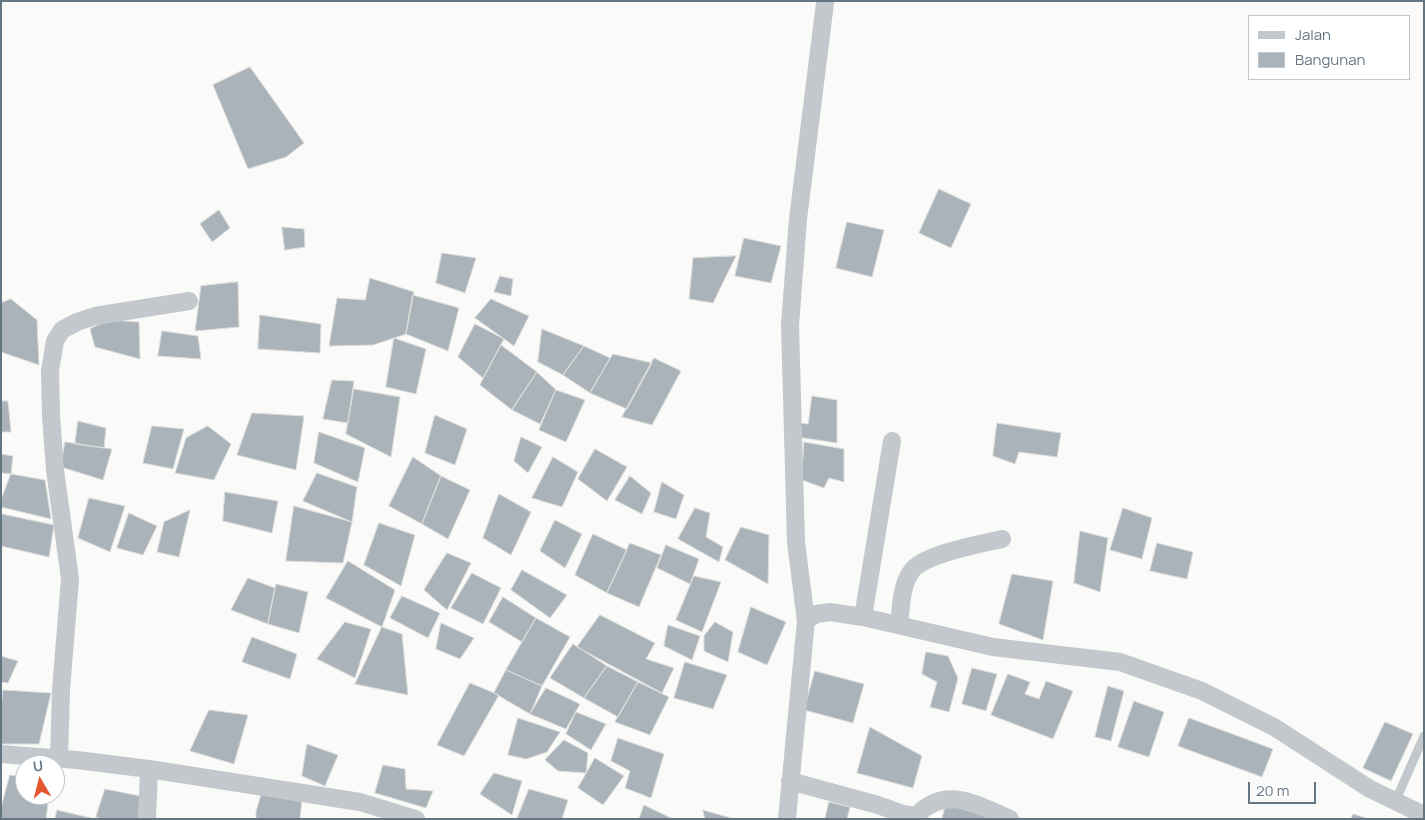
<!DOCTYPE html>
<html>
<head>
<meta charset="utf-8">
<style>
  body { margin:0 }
  #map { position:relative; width:1425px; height:820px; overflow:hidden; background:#fafaf8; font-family:Manrope,sans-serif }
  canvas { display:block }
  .frame { position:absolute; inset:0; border:2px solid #657683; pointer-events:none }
  .legend { position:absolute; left:1248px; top:15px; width:162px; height:65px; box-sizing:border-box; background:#fff; border:1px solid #c1c8cd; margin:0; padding:6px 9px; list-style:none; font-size:15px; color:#657683 }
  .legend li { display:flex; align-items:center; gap:10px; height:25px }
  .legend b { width:25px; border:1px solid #c1c8cd }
  .north { position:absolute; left:15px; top:755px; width:50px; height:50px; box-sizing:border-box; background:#fff; border:1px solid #c1c8cd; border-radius:50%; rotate:352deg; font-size:14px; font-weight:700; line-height:20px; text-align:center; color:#657683 }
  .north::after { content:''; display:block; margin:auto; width:18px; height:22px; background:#e4572e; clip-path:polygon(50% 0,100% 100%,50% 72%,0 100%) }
  .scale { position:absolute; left:1248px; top:782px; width:68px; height:22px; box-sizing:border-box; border:2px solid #657683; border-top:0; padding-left:6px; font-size:15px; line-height:18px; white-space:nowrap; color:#657683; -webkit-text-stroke:4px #fff; paint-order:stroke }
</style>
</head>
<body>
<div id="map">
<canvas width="1425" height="820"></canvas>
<div class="frame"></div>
<ul class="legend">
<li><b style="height:6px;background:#c3c8cc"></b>Jalan</li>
<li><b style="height:14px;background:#aab3b9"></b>Bangunan</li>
</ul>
<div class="north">U</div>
<div class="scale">20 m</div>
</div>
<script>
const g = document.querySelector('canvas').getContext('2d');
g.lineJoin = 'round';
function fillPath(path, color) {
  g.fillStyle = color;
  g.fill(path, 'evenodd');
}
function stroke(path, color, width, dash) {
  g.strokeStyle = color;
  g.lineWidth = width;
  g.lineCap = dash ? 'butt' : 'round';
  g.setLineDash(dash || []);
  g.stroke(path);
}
const building = new Path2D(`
  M250,67L304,143L286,157L248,169L213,85Z
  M939,189L971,204L951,248L919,233Z
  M219,210L230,228L212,242L200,224Z
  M847,222L884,230L872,277L836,268Z
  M282,227L304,229L305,247L285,250Z
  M744,238L781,246L771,283L735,276Z
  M442,253L476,258L465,293L436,283Z
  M736,256L713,303L689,299L693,258Z
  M500,276L513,279L511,296L494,292Z
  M370,278L414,292L406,334L373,345L329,346L337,298L365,300Z
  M238,282L239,327L195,331L201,286Z
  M413,295L459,308L448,351L406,334Z
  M11,299L37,320L39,365L1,352V303Z
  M491,299L529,316L514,346L475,318Z
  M260,315L321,324L320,353L258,349Z
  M109,320L139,322L140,359L95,347L90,329Z
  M475,324L504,339L483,378L458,357Z
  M542,329L584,346L563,375L538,362Z
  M162,331L198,336L201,359L158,356Z
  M394,338L426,349L416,394L386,387Z
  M501,345L537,372L512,410L480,385Z
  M584,346L610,358L590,393L563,375Z
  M613,354L652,363L627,409L590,393Z
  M654,358L681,371L652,425L622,417Z
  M537,372L556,390L540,424L512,410Z
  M332,380L354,381L348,423L323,419Z
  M354,389L400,397L391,457L346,434Z
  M556,390L585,400L566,442L539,430Z
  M812,396L837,400V443L797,437L798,423L808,424Z
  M1,401H8L11,432H1Z
  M252,413L304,416L296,470L237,455Z
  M435,415L467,429L455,465L425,453Z
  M78,421L106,428L104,448L75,444Z
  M997,423L1061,433L1057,457L1019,452L1015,464L993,456Z
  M152,426L184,429L173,469L143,463Z
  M208,426L231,444L214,480L175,473L186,438Z
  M319,432L365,448L358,482L314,463Z
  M521,437L542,447L528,473L514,461Z
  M65,442L112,449L103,480L61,467Z
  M804,442L844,449V482L829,478L824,488L802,480Z
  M595,449L627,467L607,501L578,479Z
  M1,454L13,456L11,474L1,473Z
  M413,457L441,476L422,524L389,506Z
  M553,457L578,472L562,507L532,498Z
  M317,473L357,487L352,522L303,501Z
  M11,474L45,480L51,519L1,507V500Z
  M441,476L470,490L448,539L422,524Z
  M630,476L651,493L642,514L615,500Z
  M662,482L684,495L676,519L654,512Z
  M225,492L278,501L272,533L223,521Z
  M499,494L531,512L511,555L483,538Z
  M89,498L125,506L110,552L78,538Z
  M294,506L352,522L343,563L286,561Z
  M695,508L710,513L706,537L723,547L719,562L678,539Z
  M1123,508L1152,518L1142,559L1110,550Z
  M190,510L179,557L157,552L164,522Z
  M129,513L157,526L143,555L117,548Z
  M2,514L54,525L49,557L1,546Z
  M555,520L582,534L565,568L540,551Z
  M379,523L415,535L401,586L364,565Z
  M741,527L769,535L768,584L725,560Z
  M1080,531L1108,538L1100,592L1074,583Z
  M593,534L627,550L607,593L575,575Z
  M630,543L661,555L639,607L607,593Z
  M1157,543L1193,552L1187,579L1150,571Z
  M666,545L699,559L690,584L657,568Z
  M447,553L471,563L447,610L424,590Z
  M348,561L395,590L382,627L326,598Z
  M522,570L567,595L550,618L511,590Z
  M472,573L501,588L483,624L451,608Z
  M1012,574L1053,581L1043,640L999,624Z
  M694,576L721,582L702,632L676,620Z
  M248,578L275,588L268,624L231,610Z
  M276,584L308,592L299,633L268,624Z
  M402,596L440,613L428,638L390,618Z
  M503,597L536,618L522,642L489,622Z
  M751,607L786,622L767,665L738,652Z
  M600,615L655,643L646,659L674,668L662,693L577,647Z
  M536,618L570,637L542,686L506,670Z
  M345,622L371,629L355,678L317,659Z
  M715,622L733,632L728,662L704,651V636Z
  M441,623L474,638L460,659L436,649Z
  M668,625L700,636L692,660L664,646Z
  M382,627L402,634L408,695L355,684Z
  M252,637L297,654L290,679L242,662Z
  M573,644L607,666L584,698L550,678Z
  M926,652L948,656L958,678L949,712L930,707L937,682L922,674Z
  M1,656L18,661L8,683L1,682Z
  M685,662L727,675L713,709L674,698Z
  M607,666L638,682L618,717L584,698Z
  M972,668L997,674L986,711L962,704Z
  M506,670L542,686L530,714L494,693Z
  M815,671L864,684L853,723L804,710Z
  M1008,674L1030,682L1025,694L1039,699L1046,681L1073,691L1053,739L991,715Z
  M638,682L669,697L650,735L615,722Z
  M470,683L499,695L464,756L437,745Z
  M1108,686L1124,691L1111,741L1095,737Z
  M546,688L580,704L566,729L530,714Z
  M3,690L51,693L39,744H1V710Z
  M1134,701L1164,712L1149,757L1118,747Z
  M209,710L248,715L234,764L190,751Z
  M576,712L606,724L591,750L566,734Z
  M518,718L560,732L547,752L526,759L508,755Z
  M1189,718L1273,749L1262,777L1178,746Z
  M1385,722L1413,734L1391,781L1363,768Z
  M870,727L922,756L913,788L857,773Z
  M618,738L664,754L651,798L625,788L630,771L611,761Z
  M564,740L588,753L586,773L558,771L545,760Z
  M307,744L338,755L325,786L302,776Z
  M595,758L624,776L603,805L578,788Z
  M383,765L405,769L406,789L433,791L426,808L375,793Z
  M494,773L522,781L512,815L480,794Z
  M10,775L25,777V795H49L46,819H1V808Z
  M105,789L140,796L138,819H102L96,817Z
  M529,789L568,800L562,819H517Z
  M262,792L302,799L300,819H256V812Z
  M829,802L850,807L847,819H825Z
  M946,804L996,819H942Z
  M644,805L673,819H639Z
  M57,810L91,818L90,819H55Z
  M703,810L731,818V819H705Z
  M1353,814L1369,819H1351Z`);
fillPath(building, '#aab3b9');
stroke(building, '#dcdcda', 1);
stroke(new Path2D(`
  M1395,802L1424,736`), '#c3c8cc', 9);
stroke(new Path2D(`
  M863,617L892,441
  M806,621L816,614L830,612L863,617L993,647L1120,662L1202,691L1274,727L1370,789L1424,815
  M899,625C901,608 901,586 911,572C922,554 981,544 1002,539
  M1,754L77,760L149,769L360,802L416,819
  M59,759L61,690L70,579L55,470L51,416L50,371L55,341L62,330L77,322L95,316L189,301
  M790,781L878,805L903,814L916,816C946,784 977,805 1010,819
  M147,819L149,769
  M787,819L806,621L796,542L790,325L798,219L825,3`), '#c3c8cc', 18);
</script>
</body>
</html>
